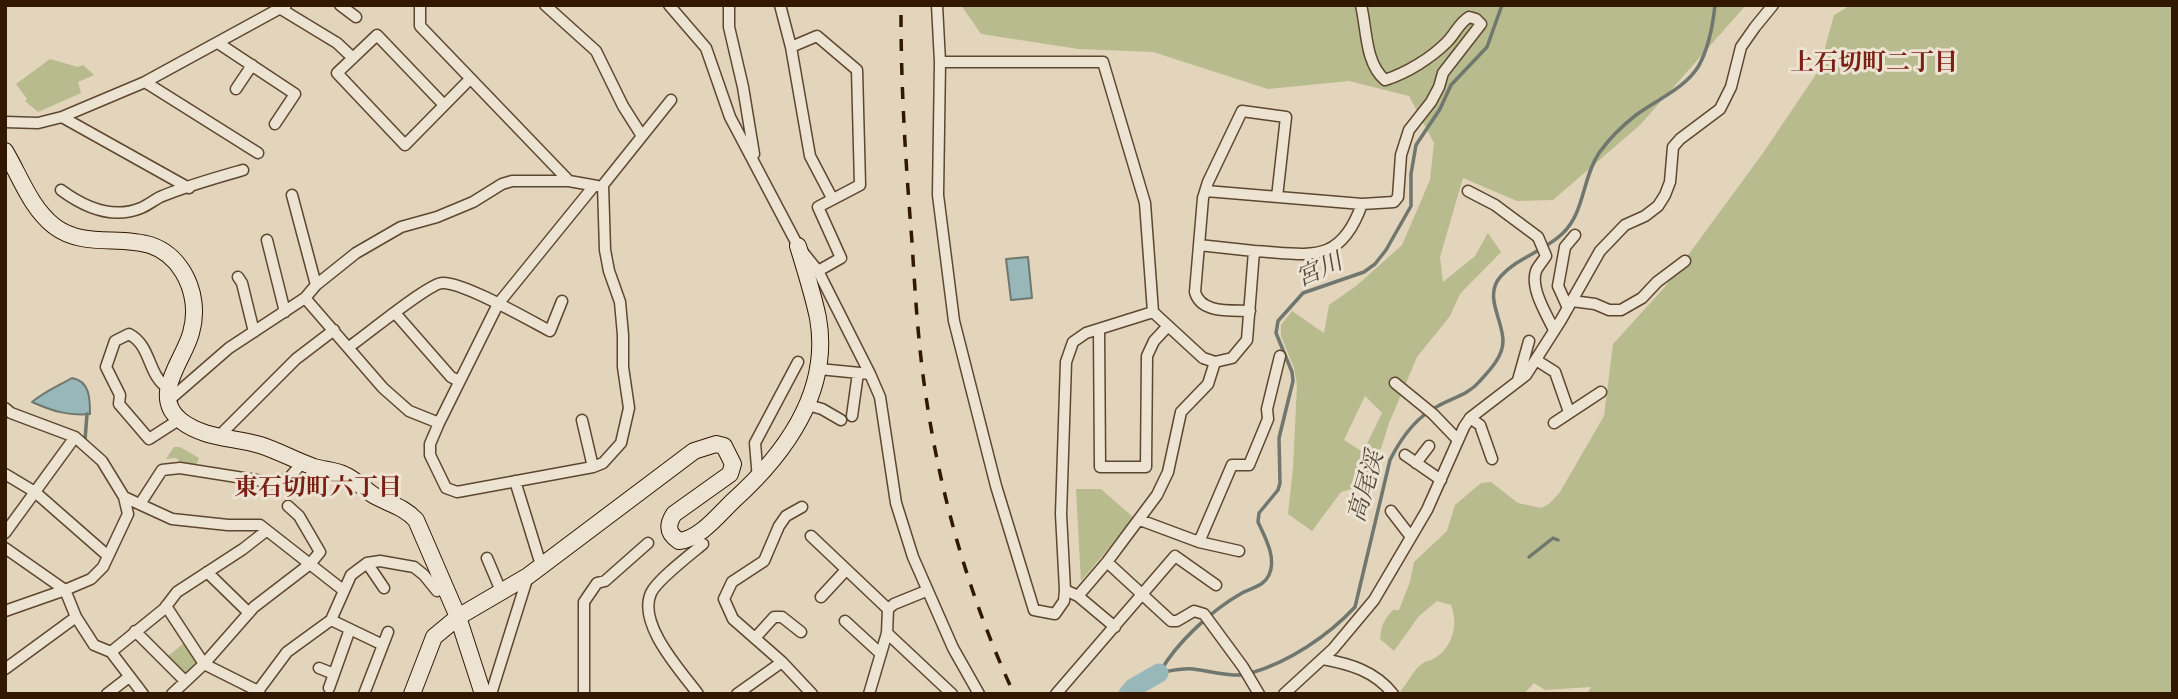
<!DOCTYPE html>
<html>
<head>
<meta charset="utf-8">
<style>
  body { margin:0 }
  #map { position:relative; width:2178px; height:699px; overflow:hidden; background:#e3d4bc; font-family:"IM FELL Double Pica",serif }
  canvas { display:block }
  .frame { position:absolute; inset:0; border:7px solid #321800; pointer-events:none }
</style>
</head>
<body>
<div id="map">
<canvas width="2178" height="699"></canvas>
<div class="frame"></div>
</div>
<script>
const g = document.querySelector('canvas').getContext('2d');
g.lineJoin = 'round';
function fillPath(path, color) {
  g.fillStyle = color;
  g.fill(path, 'evenodd');
}
function stroke(path, color, width, dash) {
  g.strokeStyle = color;
  g.lineWidth = width;
  g.lineCap = dash ? 'butt' : 'round';
  g.setLineDash(dash || []);
  g.stroke(path);
}
function label(font, color, halo, rows, align = 'center') {
  g.font = font + ' "IM FELL Double Pica","Noto Serif JP",serif';
  g.lineWidth = 6;
  g.setLineDash([]);
  g.textBaseline = 'middle';
  g.strokeStyle = halo;
  g.fillStyle = color;
  for (const [text, x, y, turn = 0] of rows) {
    g.save();
    g.translate(x, y);
    g.rotate((+turn || 0) * Math.PI / 180);
    g.textAlign = isNaN(turn) ? turn : align;
    if (halo) g.strokeText(text, 0, 0);
    g.fillText(text, 0, 0);
    g.restore();
  }
}
fillPath(new Path2D(`
  M961,5H1746L1640,125L1553,200L1517,201L1463,178L1440,257L1443,282L1475,256L1488,233L1501,252L1460,294L1450,316L1417,357L1389,423L1370,484L1341,492L1312,531L1288,514L1293,468L1297,385L1294,368L1281,336V325L1292,311L1324,333L1329,305L1356,286L1402,245L1430,180L1434,143L1409,96L1349,81L1268,89L1153,52L1079,49L981,34ZM1365,396L1382,413L1363,452L1344,440Z
  M1851,5H2173V694H1587L1591,687L1545,690L1534,683L1524,694H1401V690C1409,682 1413,670 1422,664C1429,659 1426,663 1433,659C1452,649 1459,625 1451,605L1437,601L1419,616L1394,651L1380,639C1381,626 1384,619 1393,610H1399L1410,582L1414,562L1447,531L1455,505L1481,483L1491,482L1518,503L1541,508L1549,504L1560,492L1604,416L1613,344L1664,288L1763,153L1819,70L1834,15Z
  M50,59L78,67L83,65L94,75L78,82L81,93L38,112L25,101L27,99L16,84Z
  M174,447H180L199,458L195,468L184,466L176,458L166,459Z
  M1076,489H1101L1134,518L1081,581Z
  M184,643L198,664L188,675L167,657Z`), '#b8bb8d');
const water = new Path2D(`
  M1028,257L1032,298L1011,300L1006,259Z
  M72,378C90,381 90,399 90,414C68,416 52,411 32,402C44,392 58,386 72,378Z`);
fillPath(water, '#97b7b9');
stroke(water, '#6f776f', 2);
stroke(new Path2D(`
  M87,414L85,440L87,442
  M1529,557L1553,538L1558,540
  M1160,672C1177,642 1212,610 1242,593C1253,587 1263,587 1269,575C1277,558 1265,537 1258,522L1259,513L1278,490L1280,483L1279,438L1293,381L1292,372L1276,333L1278,321L1303,293L1364,272L1375,264L1386,250L1411,206V174L1416,145L1440,109L1451,85L1487,47L1502,5
  M1159,673C1170,671 1181,668 1193,669C1210,671 1225,676 1243,675
  M1251,673C1289,662 1328,636 1355,607L1390,460C1401,438 1416,417 1438,406C1452,398 1469,394 1479,382C1489,371 1503,357 1503,341C1503,319 1483,296 1501,276C1517,258 1544,251 1562,234C1585,213 1582,178 1599,153C1609,139 1622,126 1636,115C1656,100 1684,89 1698,67C1708,50 1713,24 1715,5`), '#6f776f', 3.5);
stroke(new Path2D(`
  M1128,694L1133,688L1159,673`), '#97b7b9', 19);
const street = new Path2D(`
  M340,5L356,17
  M420,5V26L569,181
  M545,5L596,51L623,106L642,136
  M669,5L706,48L730,117L798,246L818,271L870,374L880,397L896,503L913,557L953,648L979,694
  M729,5V27L743,87L754,154
  M780,5L791,47L810,156L832,198
  M937,5L940,62L938,195L954,321L996,486L1034,610L1055,614L1064,601L1065,590L1078,596L1115,627
  M281,9L337,43L353,58
  M218,43L295,94L275,124
  M791,47L817,36L857,70L860,185L818,207L841,258L818,271
  M940,62H1103L1145,203L1153,312L1086,333L1073,342L1066,362L1061,514L1065,590
  M145,82L258,153
  M236,89L252,65
  M444,105L377,35L337,73L405,145L470,79
  M62,117L189,188
  M5,122L38,123L62,117L145,82L286,5
  M593,187L498,304L439,423L430,444V455L446,488L457,492L593,467L603,463L621,443L629,408L623,367V335L620,302L609,271L605,250L603,185L671,100
  M61,190C84,207 112,220 141,208C148,205 154,200 160,197C186,186 215,178 243,170
  M1206,191L1362,204L1394,202L1398,197L1401,155L1409,130L1431,102L1439,87L1443,73L1481,24L1476,19L1469,17C1459,23 1455,34 1447,42C1431,58 1407,73 1385,80C1365,63 1367,30 1361,5
  M1468,191L1495,205L1538,237L1546,256C1543,261 1538,266 1536,271C1530,289 1547,315 1554,330
  M292,195L316,285
  M267,240L285,312
  M1199,245L1254,251
  M238,277L242,283L254,332
  M305,298L383,388L409,411L439,423
  M1572,301L1595,304L1609,310H1621L1642,298L1657,282L1685,261
  M1568,308L1558,286L1565,247L1575,235
  M1250,311C1231,310 1201,314 1195,292L1203,198L1208,182L1242,111L1286,117L1277,197
  M1153,312L1203,358L1215,362L1232,358L1247,340L1254,251C1310,254 1340,266 1362,204
  M395,313L451,377L459,381
  M1099,329L1100,467H1146L1147,356L1154,341L1168,326
  M349,347C365,336 428,284 442,283C462,281 529,320 550,331L562,301
  M1536,360L1555,372L1569,412
  M819,369L870,374
  M1518,380L1529,341
  M1395,383L1433,414L1458,440
  M168,388C147,375 152,346 129,334L115,341L106,367L120,395L119,404L149,439L180,419
  M168,401L229,348L305,298L316,285L356,253L401,227L437,217L473,202L502,184L512,181H569L597,186
  M808,405L822,409L841,420
  M5,408L11,413L75,437L102,461L124,497L128,514L103,567L91,579L65,590L5,548
  M852,416L858,373
  M1470,418L1480,425L1492,459
  M582,420L593,467
  M1554,423L1601,392
  M217,438L296,359L334,330
  M1405,455L1441,480
  M1416,463L1429,446
  M5,474L35,492L108,556
  M758,479L755,443L798,362
  M515,481L541,565
  M124,497L172,519L228,525H260L343,590
  M140,504L162,470L180,468L275,483L289,478L303,462
  M802,507L786,516L779,526L764,561L732,582L724,599L733,619L782,662L812,694
  M1391,511L1411,537
  M1140,520L1199,542L1239,551
  M5,533L75,437
  M811,536L888,609
  M1199,542L1232,465H1249L1268,419L1267,409L1280,356
  M487,558L501,591
  M1107,562L1171,621H1177L1194,611L1204,614L1243,667L1259,694
  M367,563L384,588
  M207,572L249,613
  M1078,596L1107,562L1157,495L1168,472L1181,412L1208,384L1215,362
  M821,597L846,570
  M166,606L204,664L258,691
  M5,611L65,590L76,617L94,645L111,652L143,694
  M331,620L383,645
  M845,621L881,654
  M135,631L185,681
  M887,633L952,694
  M755,638L774,617H782L801,632
  M111,652L164,609L177,592L243,549L266,531
  M1323,659C1350,664 1375,671 1393,694
  M319,668L334,674
  M5,669L76,617
  M329,688L350,629
  M107,694L129,677
  M172,694L204,664L254,607L310,564L320,552L299,516L288,506
  M260,694L258,691L287,652L331,620L351,575L367,563L380,561L414,567L424,575L437,591L445,588
  M364,694L388,632
  M491,694L528,576
  M584,694V602L597,583L605,581L648,543
  M698,694C681,671 637,624 651,593C657,580 691,554 703,544
  M737,694L782,662
  M869,694L887,633L888,609L894,604L926,591
  M1056,694L1175,556L1216,585
  M1284,694L1333,649L1374,600L1427,510L1464,427L1470,418L1526,375L1561,320L1600,251L1625,225L1645,216L1658,206L1665,195L1670,182L1673,147L1680,139L1720,109L1731,87L1741,47L1755,27L1773,5`);
const secondary = new Path2D(`
  M5,151C20,176 30,207 54,226C94,257 151,219 183,272C194,290 197,313 191,333C184,360 150,395 180,420C204,439 233,437 260,445C279,451 296,461 314,467C324,470 336,470 345,475C356,480 365,490 375,496C390,504 404,507 416,520L458,617L483,694
  M412,694L434,637L458,617L528,576L694,451L716,444L724,446L733,464L730,474L674,514C667,525 667,533 679,541C700,539 719,514 734,500C785,454 831,391 818,318C813,294 805,269 798,246`);
stroke(street, '#5e472f', 13);
stroke(secondary, '#321800', 18);
stroke(street, '#ede3d3', 10);
stroke(secondary, '#ede3d3', 16);
stroke(new Path2D(`
  M901,15C901,91 906,167 912,242C915,292 918,341 925,390C940,495 969,597 1014,694`), '#321800', 3.5, [12, 12]);
label('bold 24px', '#7a1f14', '#ede3d3', [
  ["上石切町二丁目",1874,65],
  ["東石切町六丁目",318,490]
]);
label('italic 24px', '#504838', '#ede3d3', [
  ["宮川",1320,272,-24],
  ["高尾渓",1368,487,-74]
]);
</script>
</body>
</html>
